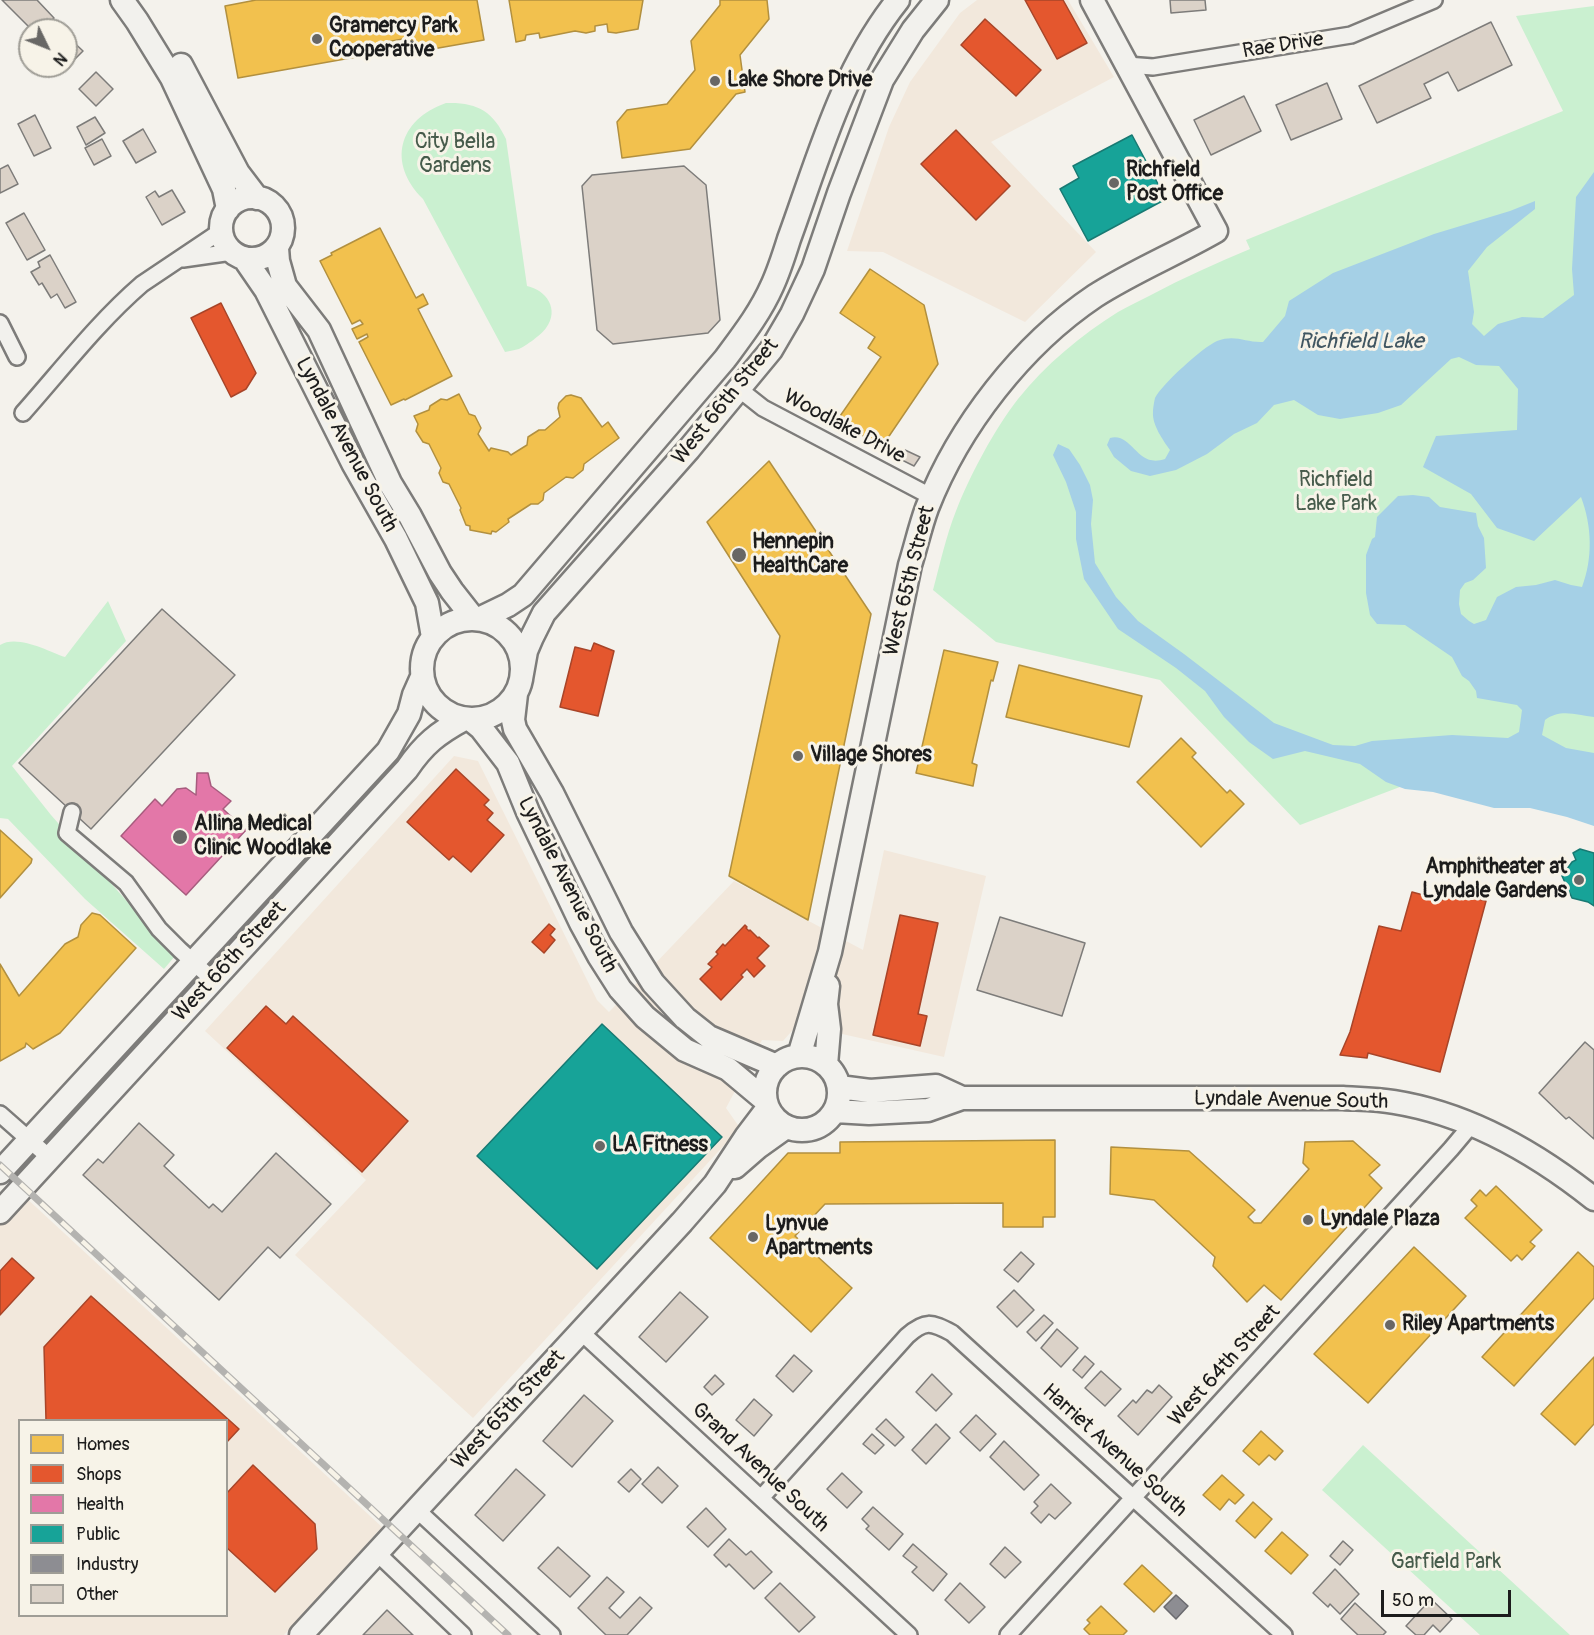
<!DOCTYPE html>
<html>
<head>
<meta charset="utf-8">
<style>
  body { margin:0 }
  #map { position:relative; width:1594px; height:1635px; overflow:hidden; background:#f4f2ec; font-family:Pangolin,sans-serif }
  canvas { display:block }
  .legend { position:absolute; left:18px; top:1419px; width:210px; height:198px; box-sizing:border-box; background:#f7f3e8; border:2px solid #9f9d96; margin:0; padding:8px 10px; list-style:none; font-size:18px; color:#1c1c1c }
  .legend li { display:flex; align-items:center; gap:12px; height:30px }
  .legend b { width:30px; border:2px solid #9f9d96 }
  .north { position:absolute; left:18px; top:18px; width:60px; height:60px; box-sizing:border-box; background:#f7f3e8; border:2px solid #9f9d96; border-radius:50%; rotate:133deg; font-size:16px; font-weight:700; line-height:24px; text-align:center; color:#1c1c1c }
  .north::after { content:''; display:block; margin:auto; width:21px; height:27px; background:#686765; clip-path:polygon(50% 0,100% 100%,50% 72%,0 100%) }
  .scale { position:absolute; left:1381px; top:1590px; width:130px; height:27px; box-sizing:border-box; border:3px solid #1c1c1c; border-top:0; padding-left:8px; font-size:18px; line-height:21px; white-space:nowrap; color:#1c1c1c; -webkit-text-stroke:4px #f7f3e8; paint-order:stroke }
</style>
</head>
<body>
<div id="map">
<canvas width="1594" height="1635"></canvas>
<ul class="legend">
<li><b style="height:16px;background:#f2c14e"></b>Homes</li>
<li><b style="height:16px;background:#e4572e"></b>Shops</li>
<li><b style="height:16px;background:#e377a8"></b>Health</li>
<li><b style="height:16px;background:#17a398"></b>Public</li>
<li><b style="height:16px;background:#8d8d92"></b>Industry</li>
<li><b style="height:16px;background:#dbd2c8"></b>Other</li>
</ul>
<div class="north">N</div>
<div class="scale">50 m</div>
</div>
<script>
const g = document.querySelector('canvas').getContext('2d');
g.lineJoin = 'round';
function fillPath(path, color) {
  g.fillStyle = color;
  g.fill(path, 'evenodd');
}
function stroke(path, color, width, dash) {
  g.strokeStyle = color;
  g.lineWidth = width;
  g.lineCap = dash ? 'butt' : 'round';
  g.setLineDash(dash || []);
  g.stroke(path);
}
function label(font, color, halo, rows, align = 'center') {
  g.font = font + ' Pangolin,sans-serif';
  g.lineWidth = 6;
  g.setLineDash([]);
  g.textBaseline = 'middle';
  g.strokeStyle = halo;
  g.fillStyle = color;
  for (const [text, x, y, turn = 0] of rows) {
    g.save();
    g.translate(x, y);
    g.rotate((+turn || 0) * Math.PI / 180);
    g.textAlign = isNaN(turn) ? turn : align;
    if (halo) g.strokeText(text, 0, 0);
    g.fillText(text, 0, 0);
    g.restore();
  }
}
fillPath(new Path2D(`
  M977,0H1068L1114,77L991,142L1096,252L1025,322L883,252L847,251L889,127L910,82L960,13Z
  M454,756L478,761L597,1000L609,1012L734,881L863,950L884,850L986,876L944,1057L798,1024L783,1041L762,1040L726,1108L740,1128L473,1418L295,1255L366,1180L205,1031Z
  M10,1183L382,1527L284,1635H0V1195ZM20,1420H226V1616H20Z`), '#f2e8dc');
fillPath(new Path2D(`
  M1594,6V784L1518,742L1300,825L1160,680L996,642L933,590C940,564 946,536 956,511C969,477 995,428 1018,399C1045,365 1081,335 1118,312C1128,306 1140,301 1151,295C1183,278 1216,263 1250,249L1246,240L1563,111L1516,16Z
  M446,103C477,102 493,111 506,139L527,286C546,290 560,309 546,328C542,334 526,346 519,349C515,350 510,351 505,352L423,199C387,163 398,120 446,103Z
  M108,601L126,641L12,766L51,815L175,956L164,969L85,899L8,819L0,818V645C17,634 48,651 65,657Z
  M1363,1445L1570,1635H1480L1322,1490Z`), '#caf0d0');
fillPath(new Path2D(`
  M1594,172V717C1577,715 1560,708 1545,720L1542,735L1566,748L1594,753V826L1567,817L1530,808H1494L1433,792L1405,789L1386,782L1360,764L1305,751L1273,759L1249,742L1224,717L1205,691L1176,668L1118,629L1084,579L1076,539V512L1066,482L1053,455L1058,444L1069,449L1080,465L1090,485L1093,500L1091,524L1095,563L1116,597L1138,621L1184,654L1274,723L1333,745L1355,746L1372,741L1452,735L1508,738L1519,732L1522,710L1517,705L1477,698L1476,691L1469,681L1462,676L1452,657L1405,625L1377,624L1370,615L1366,593V555L1372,539L1375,537L1377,517L1398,496L1413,495L1429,497L1440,507L1476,513L1478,526L1484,538L1486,568L1473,580L1465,583L1460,590L1459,604L1461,614L1469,621L1474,624L1486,620L1497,597L1516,587L1536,585L1555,580L1571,585L1582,587C1593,558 1592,526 1581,497L1534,541L1497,528L1471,494L1423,467L1436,436L1517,430L1518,389L1499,366L1476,365L1459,357L1451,359L1401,405L1378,413L1340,419L1318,415L1294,400L1274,405L1257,423L1234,434L1207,454L1176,470L1150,476L1131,471L1114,457L1107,445L1110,438C1133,432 1136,469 1165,459L1170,450C1163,440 1152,425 1153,412C1153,409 1154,402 1155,398C1161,385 1203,347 1217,341C1236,334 1246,343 1263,342L1285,316L1289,301L1333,273L1434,234L1510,211L1535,201V209L1487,247L1468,271L1474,312L1472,324L1484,336L1498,324L1522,317L1543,318L1574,295L1572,269L1576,197Z`), '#a5d0e6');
const homes = new Path2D(`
  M256,0H477L484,40L410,53L408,38L360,47L362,56L238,78L225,6Z
  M509,0H643L638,29L616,33L608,32L607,24L595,26V31L586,33L575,31L540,38L539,33L526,35L525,40L516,42Z
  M720,0H767L769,19L740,55L745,92L736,94L690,149L622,158L617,122L627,110L667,104L695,70L691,41L720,5Z
  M380,228L416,298L423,294L428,304L418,309L452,376L405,400L404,399L391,405L359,342L368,337L367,334L357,339L352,329L363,324L360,320L352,324L320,261L332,255L331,253Z
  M870,269L924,305L938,364L881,448L838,419L881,357L868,348L875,337L840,313Z
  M459,394L469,414L475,416L481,428L478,434L489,451L491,448L508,452L511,455L527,445L528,437L539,430H545L560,417L558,408L559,403L566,396L571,395L581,398L602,427L608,422L619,438L584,464L583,470L573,478L566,477L544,493L543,500L538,504H531L508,519L509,522L496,532L492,531L491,534L470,530V526L466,525L460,510L461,508L449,484L443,482L439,473L441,468L429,444L423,442L416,431L418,424L414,416L429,410L430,406L441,399L447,400Z
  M769,461L871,614L808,920L729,876L780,636L707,522Z
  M944,650L998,662L993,681L991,680L972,763L977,765L973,786L916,773Z
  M1019,665L1142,696L1129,747L1006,717Z
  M1181,738L1196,753L1192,757L1227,793L1230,790L1244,804L1201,847L1137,782Z
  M0,830L32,859L31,863L0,898Z
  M92,913L100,915L136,948L60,1033L33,1049L26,1043L25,1047L0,1061V964L19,996L65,944L78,937L81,925Z
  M1055,1140V1217H1043V1227H1003V1203L825,1204L795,1236L852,1288L811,1332L710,1238L788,1153H840V1142Z
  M1353,1141L1380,1165L1369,1175L1382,1188L1281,1300L1264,1285L1247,1302L1213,1266L1215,1257L1154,1200L1110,1194L1111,1147L1189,1151L1255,1210L1248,1217L1254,1223H1261L1309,1169L1303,1163L1305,1142Z
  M1496,1186L1542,1230L1530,1242L1535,1246L1522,1260L1517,1255L1511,1261L1465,1218L1477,1206L1471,1200L1480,1190L1486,1196Z
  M1414,1247L1466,1296L1368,1403L1314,1354Z
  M1578,1252L1594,1267V1298L1514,1386L1482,1357Z
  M1594,1357V1424L1575,1445L1541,1414Z
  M1261,1431L1283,1451L1275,1460L1269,1455L1259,1465L1243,1451Z
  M1222,1475L1244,1495L1235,1504L1229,1499L1220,1510L1203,1495Z
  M1253,1502L1272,1519L1255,1538L1236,1521Z
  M1282,1532L1308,1555L1291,1574L1265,1551Z
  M1142,1565L1172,1593L1154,1612L1124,1584Z
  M1101,1606L1127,1631L1123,1635H1090L1084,1629L1090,1623L1087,1620Z`);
fillPath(homes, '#f2c14e');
stroke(homes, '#b2903f', 1.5);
const shops = new Path2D(`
  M1025,0H1063L1087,43L1057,59Z
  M985,19L1041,70L1016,96L961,45Z
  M956,130L1010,186L976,220L921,164Z
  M221,303L256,373L246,389L231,397L191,318Z
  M594,643L614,651L598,716L560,707L575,647L591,651Z
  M456,769L489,800L484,805L493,813L487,820L504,835L471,872L453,856L449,860L407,822Z
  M1445,890L1486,901L1440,1072L1368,1053L1367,1058L1340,1055L1350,1032L1379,926L1401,931L1412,892L1442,900Z
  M900,915L938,923L918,1014L927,1016L920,1046L873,1035Z
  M549,924L555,929L550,935L555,940L544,953L532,942Z
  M745,925L747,927L746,928L749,931L750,930L758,938L759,937L769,946L757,958L765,966L754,977L747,969L741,975L743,977L721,1000L700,979L712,967L708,964L718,954L716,952L723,944L725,946Z
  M266,1006L286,1024L293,1016L408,1121L362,1172L227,1048Z
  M12,1258L34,1278L0,1315V1271Z
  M91,1296L239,1429L226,1443V1420H46L44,1347Z
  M253,1465L315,1524L317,1549L275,1592L226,1547V1494Z`);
fillPath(shops, '#e4572e');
stroke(shops, '#a84529', 1.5);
const health = new Path2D(`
  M197,773H208L211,786L231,801L223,809L246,830L186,895L121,836L155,799L162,806L177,789L186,788L196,795Z`);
fillPath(health, '#e377a8');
stroke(health, '#a75c7e', 1.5);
const public = new Path2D(`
  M1132,135L1166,199L1088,241L1060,189L1079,178L1073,166Z
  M1580,849L1594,853V906L1588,902L1572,898L1562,876L1572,862L1576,860L1573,853Z
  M602,1024L722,1137L597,1269L477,1156Z`);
fillPath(public, '#17a398');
stroke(public, '#187a73', 1.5);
const industry = new Path2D(`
  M1176,1595L1188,1606L1176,1619L1164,1607Z`);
fillPath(industry, '#8d8d92');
stroke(industry, '#6b6b6f', 1.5);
const building = new Path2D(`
  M2,0H37L54,18L42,30H32Z
  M1170,0H1205L1206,10L1171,13Z
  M1491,22L1512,65L1458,91L1448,72L1424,84L1431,98L1377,123L1359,86Z
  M66,35L83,51L69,65L66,62Z
  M96,72L113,89L96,106L79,89Z
  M1327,83L1342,119L1291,140L1276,105Z
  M1244,96L1261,131L1211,155L1194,120Z
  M35,115L51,148L34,156L18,124Z
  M95,117L105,133L86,145L77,127Z
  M143,129L156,152L136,163L123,141Z
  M102,139L111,156L94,165L85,148Z
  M8,165L18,184L0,193V169Z
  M684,166L706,185L720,320L708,333L613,344L597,330L582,186L592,175Z
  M172,190L185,212L162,225L146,197L155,191L159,197Z
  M24,213L45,250L27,260L6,223Z
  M50,255L76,302L65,308L57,294L51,298L42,283L39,285L31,272L40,267L38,262Z
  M905,450L920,457L914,466L900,459Z
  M162,609L235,675L91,829L19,763Z
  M1000,917L1085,943L1062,1016L977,990Z
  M1585,1042L1594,1050V1139L1569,1117L1566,1119L1539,1093Z
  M139,1123L174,1155L164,1166L209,1208L213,1204L222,1212L276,1153L331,1204L280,1258L268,1247L219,1300L83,1175L98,1159L103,1163Z
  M1021,1252L1034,1264L1018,1282L1004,1270Z
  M1014,1290L1034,1310L1017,1327L997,1307Z
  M680,1292L708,1317L666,1362L639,1337Z
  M1044,1315L1053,1323L1036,1341L1027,1332Z
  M1057,1329L1078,1348L1061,1367L1041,1348Z
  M794,1355L812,1371L793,1392L776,1376Z
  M1085,1356L1094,1364L1082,1378L1073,1370Z
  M1101,1371L1121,1389L1105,1406L1085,1388Z
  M932,1374L952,1394L936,1411L916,1392Z
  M715,1375L724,1384L712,1395L704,1387Z
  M1159,1385L1172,1397L1138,1435L1118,1416L1133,1400L1136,1403L1147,1390L1152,1393Z
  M584,1395L613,1421L572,1467L543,1441Z
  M754,1399L772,1415L754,1436L736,1420Z
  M976,1415L996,1434L980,1451L960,1432Z
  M886,1419L904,1437L895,1446L876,1429Z
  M936,1424L950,1438L926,1464L912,1450Z
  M872,1434L884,1445L875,1454L863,1444Z
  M1004,1441L1039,1475L1024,1490L990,1457Z
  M658,1467L678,1486L662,1503L642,1484Z
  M516,1469L545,1495L503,1541L475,1515Z
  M631,1469L641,1479L629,1492L618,1482Z
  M842,1473L862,1492L847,1508L827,1489Z
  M1051,1484L1071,1503L1055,1519L1049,1514L1041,1523L1031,1513L1038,1506L1034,1502Z
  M873,1507L903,1534L889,1550L866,1529L869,1526L862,1519Z
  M706,1508L726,1529L708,1547L687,1527Z
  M729,1539L746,1555L751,1551L772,1572L754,1589L729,1564L726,1567L714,1555Z
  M1343,1541L1353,1550L1340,1565L1330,1556Z
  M913,1544L947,1574L933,1591L912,1572L917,1567L903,1556Z
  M558,1547L590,1576L570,1597L538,1568Z
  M1005,1547L1021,1562L1005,1578L990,1564Z
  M1335,1569L1359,1594L1340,1614L1330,1604L1328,1607L1313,1593Z
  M607,1577L624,1592L609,1608L620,1618L640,1597L652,1608L627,1635H606L578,1608Z
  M780,1583L815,1617L799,1632L765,1598Z
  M960,1583L985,1607L969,1623L945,1600Z
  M1431,1599L1452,1619L1440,1632L1433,1625L1424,1635H1416L1406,1626Z
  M1355,1603L1386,1632L1383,1635H1358L1341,1619Z
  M387,1610L413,1635H363Z`);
fillPath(building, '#dbd2c8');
stroke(building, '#7d7c7a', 1.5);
const street = new Path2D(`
  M1127,65L1153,67L1351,35L1434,0
  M183,259L232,252
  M0,323L17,357
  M739,389L763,408L932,497
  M23,413C62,369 98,322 142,284L221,231
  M72,812L67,833L126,883L159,929L180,950L213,980
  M0,1114L50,1158
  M581,1332L909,1635
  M761,1498L907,1336C925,1320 931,1322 952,1333L1284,1635
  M417,1510L552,1635
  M377,1553L463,1635
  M1008,1635L1451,1149L1472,1124`);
const secondary = new Path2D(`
  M122,0L137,21L172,78L224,189L228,209
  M181,65L238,173L257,198
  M221 228a31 31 0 1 1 62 0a31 31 0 1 1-62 0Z
  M277,248L278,261L285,286L319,330L390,483L410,516L440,573L452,591L474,619
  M244,258L266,290L353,463L396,539L427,603L433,637
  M422 669a50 50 0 1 1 100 0a50 50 0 1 1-100 0Z
  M479,619L508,605L523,595L725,359C742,336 760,313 772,286C779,271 784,255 789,239C819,157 842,70 898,0
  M521,679L526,651L532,637L544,613L689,449L771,350L792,314L813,269L839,193L882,80L913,30L937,0
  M516,694L513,720L515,729L552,793L621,932L653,983L685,1018L709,1037L777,1066
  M470,719L481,728L508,763L528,812L581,923L599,956L620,989L645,1017L685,1050L728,1069L765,1100
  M799,1056L830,952L910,565C916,546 920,527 927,508C959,426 1022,345 1095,296C1134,271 1176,254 1216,231L1092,0
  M765 1093a37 37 0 1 1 74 0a37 37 0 1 1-74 0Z
  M826,1065L829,1029L826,1004L828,986
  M839,1087L870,1091L936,1086L962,1098
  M835,1111L869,1113L928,1110L962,1098H1343C1360,1099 1377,1099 1394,1102C1469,1114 1535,1152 1594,1199
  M735,1167L758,1147L786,1127
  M0,1172L388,751L409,714L414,695L422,677
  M0,1212L407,769C424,744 438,733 464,719
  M301,1635L682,1222L715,1184L746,1137L768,1108`);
stroke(street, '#7d7c7a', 20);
stroke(secondary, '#7d7c7a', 27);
stroke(street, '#f2f1ed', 15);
stroke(secondary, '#f2f1ed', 22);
const rail = new Path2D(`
  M0,1165L508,1635`);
stroke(rail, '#b4b3b0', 7);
stroke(rail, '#f7f3e8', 4.5, [14]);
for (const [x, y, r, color] of [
  [317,39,6,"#686765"],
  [715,81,6,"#686765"],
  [1114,183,6,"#686765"],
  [739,555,8,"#686765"],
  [798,756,6,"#686765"],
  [180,837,8,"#686765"],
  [1579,880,6,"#686765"],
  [600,1146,6,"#686765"],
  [1308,1220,6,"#686765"],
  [753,1237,6,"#686765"],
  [1390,1325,6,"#686765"]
]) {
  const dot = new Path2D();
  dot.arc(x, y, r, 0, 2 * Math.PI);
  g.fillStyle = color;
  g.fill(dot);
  stroke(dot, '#f7f3e8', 2);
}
label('bold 21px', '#1c1c1c', '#f7f3e8', [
  ["Gramercy Park",329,27],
  ["Cooperative",329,51],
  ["Lake Shore Drive",727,81],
  ["Richfield",1126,171],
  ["Post Office",1126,195],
  ["Hennepin",752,543],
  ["HealthCare",752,567],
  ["Village Shores",810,756],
  ["Allina Medical",194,825],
  ["Clinic Woodlake",194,849],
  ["Amphitheater at",1567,868,"right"],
  ["Lyndale Gardens",1567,892,"right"],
  ["LA Fitness",612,1146],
  ["Lyndale Plaza",1320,1220],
  ["Lynvue",765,1225],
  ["Apartments",765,1249],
  ["Riley Apartments",1402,1325]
], 'left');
label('21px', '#1c1c1c', '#f7f3e8', [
  ["Rae Drive",1283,46,-9],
  ["West 66th Street",726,402,-51],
  ["Woodlake Drive",844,427,28],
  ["Lyndale Avenue South",346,445,62],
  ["West 65th Street",910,581,-76],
  ["Lyndale Avenue South",567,885,63],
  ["West 66th Street",230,962,-47],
  ["Lyndale Avenue South",1291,1101,1],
  ["West 64th Street",1225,1366,-48],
  ["West 65th Street",509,1410,-47],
  ["Harriet Avenue South",1114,1451,42],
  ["Grand Avenue South",760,1468,43]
]);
label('21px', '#465b4b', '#f7f3e8', [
  ["City Bella",455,143],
  ["Gardens",455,167],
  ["Richfield",1336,481],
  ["Lake Park",1336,505],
  ["Garfield Park",1446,1563]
]);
label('italic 22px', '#405662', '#f7f3e8', [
  ["Richfield Lake",1361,342]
]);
</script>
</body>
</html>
